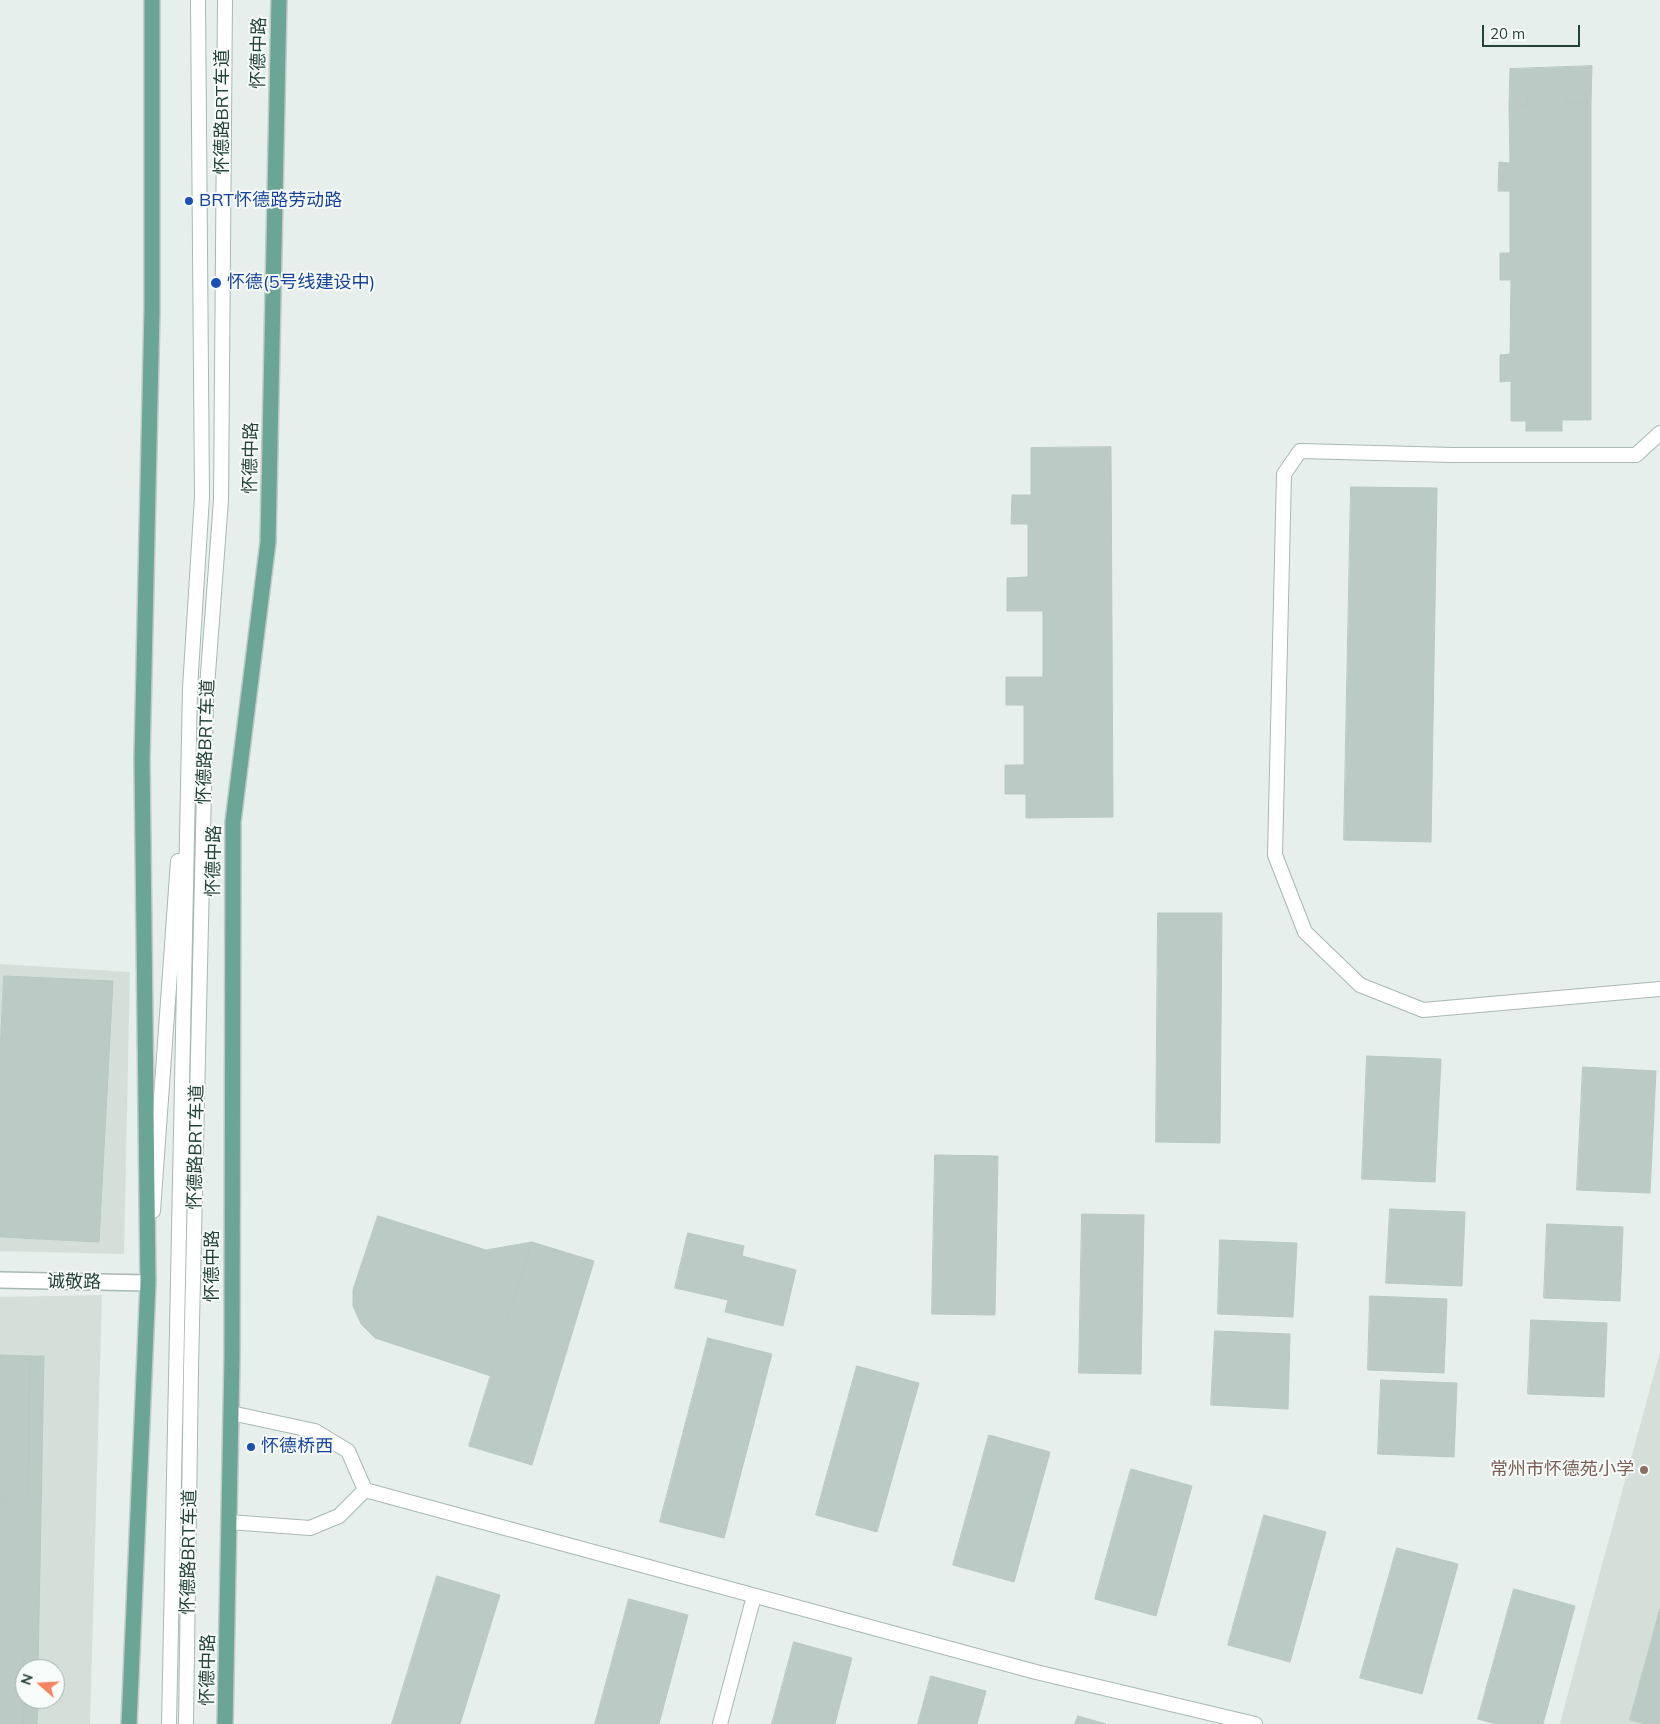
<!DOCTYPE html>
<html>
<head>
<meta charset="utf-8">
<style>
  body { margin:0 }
  #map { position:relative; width:1660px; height:1724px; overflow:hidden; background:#e6efeb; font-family:Mulish,sans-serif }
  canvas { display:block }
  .north { position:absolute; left:15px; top:1659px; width:50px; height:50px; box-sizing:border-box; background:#f7fbf9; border:1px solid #a3b1ad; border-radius:50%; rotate:289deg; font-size:14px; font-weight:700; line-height:20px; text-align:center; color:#24423a }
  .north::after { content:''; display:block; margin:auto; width:18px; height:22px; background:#f4845f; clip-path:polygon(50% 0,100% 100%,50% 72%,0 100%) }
  .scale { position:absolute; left:1482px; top:25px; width:98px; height:22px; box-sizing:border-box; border:2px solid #24423a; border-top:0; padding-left:6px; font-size:15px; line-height:18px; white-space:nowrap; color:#24423a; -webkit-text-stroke:4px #f7fbf9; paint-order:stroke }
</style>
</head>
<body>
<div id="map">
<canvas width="1660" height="1724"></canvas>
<div class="north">N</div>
<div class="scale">20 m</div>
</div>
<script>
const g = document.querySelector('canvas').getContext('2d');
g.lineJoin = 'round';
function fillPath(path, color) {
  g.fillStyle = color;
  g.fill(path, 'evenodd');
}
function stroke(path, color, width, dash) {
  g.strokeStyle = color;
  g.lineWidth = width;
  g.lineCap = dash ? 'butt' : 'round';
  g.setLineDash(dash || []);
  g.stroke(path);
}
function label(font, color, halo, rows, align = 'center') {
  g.font = font + ' Mulish,"Noto Sans SC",sans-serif';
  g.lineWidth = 4;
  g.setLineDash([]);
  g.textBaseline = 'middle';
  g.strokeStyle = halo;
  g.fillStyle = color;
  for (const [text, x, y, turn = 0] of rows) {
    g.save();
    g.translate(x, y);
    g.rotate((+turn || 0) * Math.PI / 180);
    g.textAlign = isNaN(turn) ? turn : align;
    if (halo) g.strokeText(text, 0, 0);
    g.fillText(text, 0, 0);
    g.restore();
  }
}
fillPath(new Path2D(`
  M0,964L130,972L124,1254L0,1251Z
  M102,1295L90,1724H0V1297ZM25,1669H55V1699H25Z
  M1660,1352V1724H1560L1596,1587Z`), '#d4dfda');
const building = new Path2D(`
  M1592,66L1591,103H1567V94H1527V106H1509L1510,69Z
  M1527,94H1567V103H1591V420H1562V431H1526V421H1511V381L1500,382V355L1510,354L1511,280H1500V253H1510V191H1498L1499,162L1510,163L1509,106H1527Z
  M1111,447L1113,817L1026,818V794H1005V765H1024V705H1006V677H1043V611H1007V578L1028,577V524H1011L1012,495H1031V448Z
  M1351,487L1437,488L1431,842L1344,840Z
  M1158,913H1222L1220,1143L1156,1142Z
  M4,976L113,981L99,1242L0,1237V1054Z
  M1367,1056L1441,1059L1435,1182L1362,1179Z
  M1583,1067L1656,1071L1650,1193L1577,1190Z
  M935,1155L998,1156L995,1315L932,1314Z
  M1390,1209L1465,1212L1462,1286L1386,1283Z
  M1082,1214L1144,1215L1141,1374L1079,1373Z
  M378,1216L486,1250L532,1242L491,1376L375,1338L361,1324L353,1306V1290Z
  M1547,1224L1623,1227L1620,1301L1544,1298Z
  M688,1233L744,1246L742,1256L796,1270L783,1326L725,1312L728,1300L675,1288Z
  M1220,1240L1297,1243L1293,1317L1218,1314Z
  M532,1242L594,1261L532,1465L469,1446Z
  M1370,1296L1447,1299L1444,1373L1368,1370Z
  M1531,1320L1607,1323L1604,1397L1528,1394Z
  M1215,1331L1290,1334L1288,1409L1211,1405Z
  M708,1338L772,1354L724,1538L660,1522Z
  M0,1355L30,1356L28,1498H0Z
  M30,1356H44L38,1669H25V1699H38L37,1724H23L24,1656H0V1498H28Z
  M857,1366L919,1383L877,1532L816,1515Z
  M1381,1380L1457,1383L1454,1457L1378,1454Z
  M989,1435L1050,1452L1014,1582L953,1565Z
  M1131,1469L1192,1486L1156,1616L1095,1599Z
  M1264,1515L1326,1532L1290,1662L1228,1645Z
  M1397,1548L1458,1564L1422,1694L1360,1678Z
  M437,1576L500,1595L460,1724H392Z
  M1514,1589L1575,1606L1543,1724H1496L1478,1719Z
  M629,1599L688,1615L659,1724H595Z
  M1660,1609V1724H1646L1630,1720Z
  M794,1642L852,1658L835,1724H772Z
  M0,1656H24L23,1724H0Z
  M931,1676L986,1691L977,1724H918Z
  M1078,1716L1106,1724H1075Z`);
fillPath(building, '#bbcac4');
stroke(building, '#b8c9c2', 1);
const lane = new Path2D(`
  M1660,433L1636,455H1453L1300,451L1284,474L1275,855L1305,932L1360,985L1423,1010L1660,989
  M153,1211L178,861
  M365,1490L1036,1672L1255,1724
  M229,1522L310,1528L339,1516L365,1490L348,1451L315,1431L231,1413
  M169,1724L190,688L202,497L198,0
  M186,1724L191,1368L206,700L221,500L225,0
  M720,1724L754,1596`);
const street = new Path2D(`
  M0,1280L148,1283`);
const primary = new Path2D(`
  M129,1724L148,1283L142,758L152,310V0
  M225,1724L232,1359L233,822L268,542L279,0`);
stroke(lane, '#a8b8b2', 16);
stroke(street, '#a8b8b2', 18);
stroke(primary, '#c2cac8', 18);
stroke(lane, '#fff', 14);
stroke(street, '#fff', 15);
stroke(primary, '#6aa596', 15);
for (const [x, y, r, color] of [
  [189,201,5,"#1a4fb4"],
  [216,283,6,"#1a4fb4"],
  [251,1447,5,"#1a4fb4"],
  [1644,1470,5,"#8d6e63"]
]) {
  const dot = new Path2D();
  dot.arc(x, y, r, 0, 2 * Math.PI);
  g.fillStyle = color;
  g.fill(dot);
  stroke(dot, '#f7fbf9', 2);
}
label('18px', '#24423a', '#f7fbf9', [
  ["怀德中路",259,53,-89],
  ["怀德路BRT车道",223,112,-90],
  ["怀德中路",251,458,-89],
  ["怀德路BRT车道",206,742,-88],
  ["怀德中路",214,861,-89],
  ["怀德路BRT车道",196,1147,-89],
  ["怀德中路",213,1266,-90],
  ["诚敬路",74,1282,1],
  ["怀德路BRT车道",189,1552,-89],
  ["怀德中路",208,1670,-89]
]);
label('18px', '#164399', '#f7fbf9', [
  ["BRT怀德路劳动路",199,201],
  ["怀德(5号线建设中)",227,283],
  ["怀德桥西",261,1447]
], 'left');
label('18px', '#785e54', '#f7fbf9', [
  ["常州市怀德苑小学",1634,1470]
], 'right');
</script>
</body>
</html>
